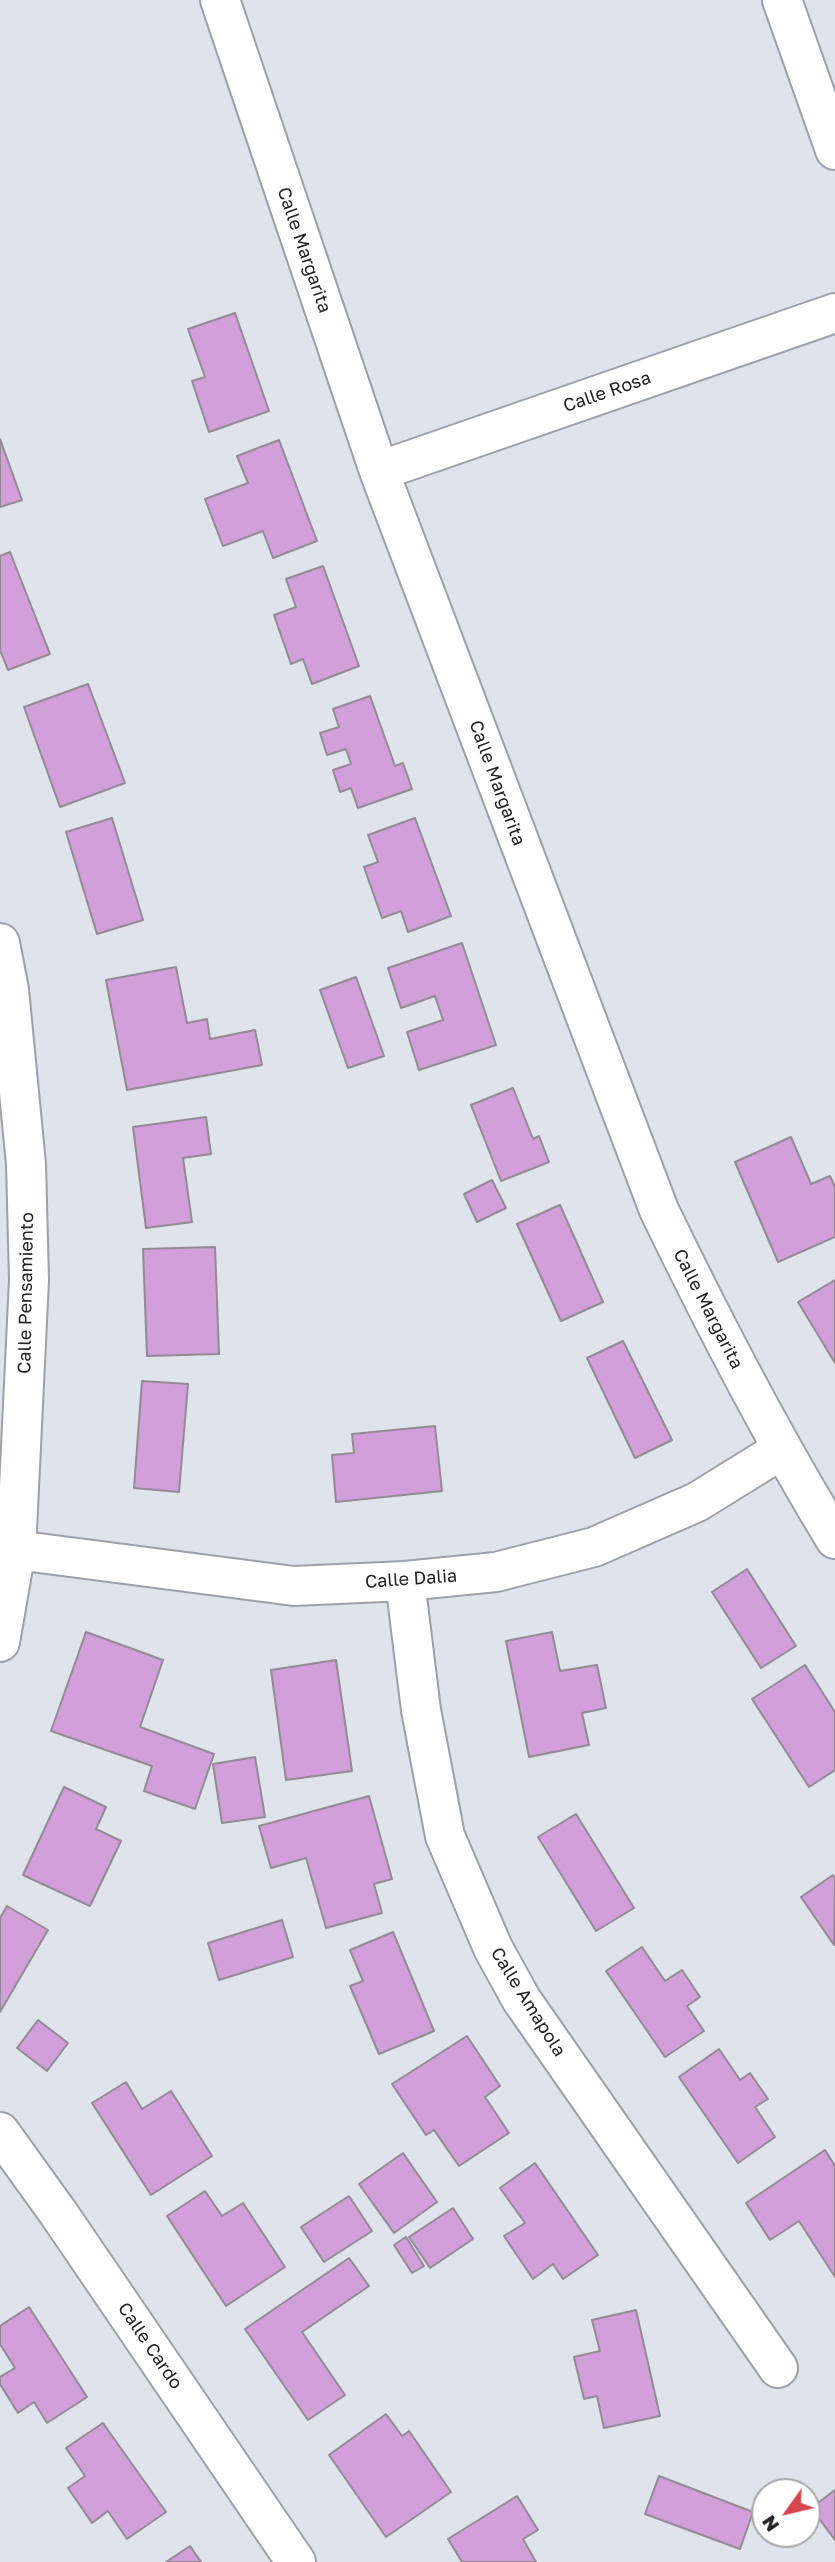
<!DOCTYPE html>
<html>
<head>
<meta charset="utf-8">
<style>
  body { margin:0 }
  #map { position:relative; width:835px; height:2562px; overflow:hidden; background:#dee3ec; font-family:"Golos Text",sans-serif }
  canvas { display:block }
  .north { position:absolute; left:751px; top:2478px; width:70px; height:70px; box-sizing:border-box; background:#fff; border:2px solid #a6a7a8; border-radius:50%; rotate:236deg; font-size:19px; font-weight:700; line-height:28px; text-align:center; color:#212326 }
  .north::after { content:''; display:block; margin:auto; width:24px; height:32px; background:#d6464e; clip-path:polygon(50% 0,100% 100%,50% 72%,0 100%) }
</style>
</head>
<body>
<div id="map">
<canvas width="835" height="2562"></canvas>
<div class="north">N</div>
</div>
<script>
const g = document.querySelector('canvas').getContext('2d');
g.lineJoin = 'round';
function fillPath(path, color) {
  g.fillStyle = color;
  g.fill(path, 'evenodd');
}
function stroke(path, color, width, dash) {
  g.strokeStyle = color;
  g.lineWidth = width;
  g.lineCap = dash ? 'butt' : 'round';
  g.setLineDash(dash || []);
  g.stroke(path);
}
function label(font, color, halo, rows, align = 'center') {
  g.font = font + ' "Golos Text",sans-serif';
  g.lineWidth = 5;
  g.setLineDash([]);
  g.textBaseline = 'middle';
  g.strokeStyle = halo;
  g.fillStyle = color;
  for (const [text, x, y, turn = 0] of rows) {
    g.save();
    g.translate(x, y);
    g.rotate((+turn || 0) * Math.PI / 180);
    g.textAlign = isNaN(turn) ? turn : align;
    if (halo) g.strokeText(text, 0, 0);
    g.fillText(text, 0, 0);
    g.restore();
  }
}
const building = new Path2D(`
  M235,313L269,411L209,432L192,381L205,377L188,329Z
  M0,439L22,500L0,507Z
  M279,440L317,541L273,558L263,531L223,546L205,499L248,483L237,456Z
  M10,552L50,654L8,670L0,650V556Z
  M323,566L359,666L312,684L303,659L291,664L274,615L296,607L286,579Z
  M88,684L125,783L60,807L24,707Z
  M370,696L395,766L403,763L412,789L358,808L351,788L340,792L333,770L351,764L346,749L327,755L320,733L339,727L333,709Z
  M112,818L143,920L97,934L66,832Z
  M415,818L451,916L408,932L401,911L382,918L364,867L378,862L368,835Z
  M462,943L496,1045L419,1070L407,1032L443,1020L435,996L401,1008L388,968Z
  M176,967L187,1023L207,1019L210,1039L255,1030L262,1065L127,1090L106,980Z
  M356,977L384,1056L348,1068L320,990Z
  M513,1088L533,1139L539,1136L549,1162L501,1181L471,1105Z
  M206,1117L211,1154L183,1158L192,1222L146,1228L133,1127Z
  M791,1137L811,1184L830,1176L835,1187V1237L778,1262L735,1162Z
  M492,1180L506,1208L477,1222L464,1194Z
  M560,1205L603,1302L561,1321L517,1224Z
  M215,1247L219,1354L147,1356L143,1249Z
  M835,1280V1363L798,1302Z
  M623,1341L672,1440L635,1458L587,1358Z
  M142,1381L188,1384L179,1492L134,1488Z
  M435,1426L442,1491L336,1502L332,1455L354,1453L352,1434Z
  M747,1569L796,1646L761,1668L712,1592Z
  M86,1632L163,1660L140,1727L214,1754L195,1809L144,1791L152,1766L51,1731Z
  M552,1632L560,1671L597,1665L606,1708L582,1713L589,1745L529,1757L506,1641Z
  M336,1660L352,1771L286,1780L271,1670Z
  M805,1665L835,1712V1770L809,1787L752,1699Z
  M255,1757L265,1817L222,1823L213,1764Z
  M64,1787L106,1807L96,1829L121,1841L90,1906L23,1875Z
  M369,1796L392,1879L374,1884L382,1913L326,1928L306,1858L271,1868L259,1826Z
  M576,1814L634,1908L596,1931L538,1837Z
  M833,1875L835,1878L834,1945L801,1897Z
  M7,1906L48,1930L0,2012V1918Z
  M282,1920L293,1957L219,1980L208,1943Z
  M393,1932L434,2031L379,2054L350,1986L363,1981L350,1950Z
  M642,1947L665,1981L682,1970L700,1997L687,2006L704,2031L665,2057L606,1971Z
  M38,2020L68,2043L47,2071L17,2048Z
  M467,2036L500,2086L485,2097L509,2133L459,2166L434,2130L426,2135L392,2084Z
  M719,2049L740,2080L750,2073L768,2099L755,2107L775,2137L738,2163L679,2077Z
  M126,2082L142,2109L171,2091L212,2156L151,2195L92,2103Z
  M825,2150L835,2166V2277L799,2221L770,2240L746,2203Z
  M403,2153L437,2202L394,2233L359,2184Z
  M535,2163L598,2255L563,2279L553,2264L533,2279L504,2236L525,2223L500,2188Z
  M205,2191L222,2216L243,2203L285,2267L226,2306L167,2216Z
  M349,2196L372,2231L324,2262L301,2227Z
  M453,2208L473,2239L430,2268L409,2237Z
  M406,2237L424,2266L412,2273L394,2245Z
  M349,2258L369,2286L302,2332L345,2395L308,2420L245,2329Z
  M29,2307L87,2397L47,2423L34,2402L18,2413L0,2384V2377L15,2368L0,2344V2326Z
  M636,2310L660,2416L604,2428L597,2396L584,2399L574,2357L600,2351L592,2320Z
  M386,2414L402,2436L409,2431L451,2492L386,2537L329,2455Z
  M103,2423L166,2512L127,2539L108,2511L92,2523L68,2488L85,2476L66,2448Z
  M659,2476L753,2512L740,2549L645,2514Z
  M835,2490V2540L811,2508Z
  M517,2496L538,2530L523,2539L536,2562H462L448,2539Z
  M190,2546L201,2562H166Z`);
fillPath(building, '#d29fda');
stroke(building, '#928b93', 2);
const minor = new Path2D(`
  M220,0L379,471L659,1210C713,1322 770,1432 835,1539
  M782,0L835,150
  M379,471L835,313
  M0,943L9,990L26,1164L29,1280L16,1550L0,1642
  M16,1550L294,1586L405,1581L496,1572L594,1547L697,1502L781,1450
  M405,1581L421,1710L445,1836L493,1948L521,1999L778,2368
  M0,2132L59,2214L296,2562`);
stroke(minor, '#9ca0aa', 42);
stroke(minor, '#fff', 38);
label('18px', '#212326', '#fff', [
  ["Calle Margarita",304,250,71],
  ["Calle Rosa",607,392,-19],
  ["Calle Margarita",497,783,70],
  ["Calle Pensamiento",26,1293,-89],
  ["Calle Margarita",708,1309,63],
  ["Calle Dalia",411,1579,-4],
  ["Calle Amapola",528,2002,58],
  ["Calle Cardo",150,2346,56]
]);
</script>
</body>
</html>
